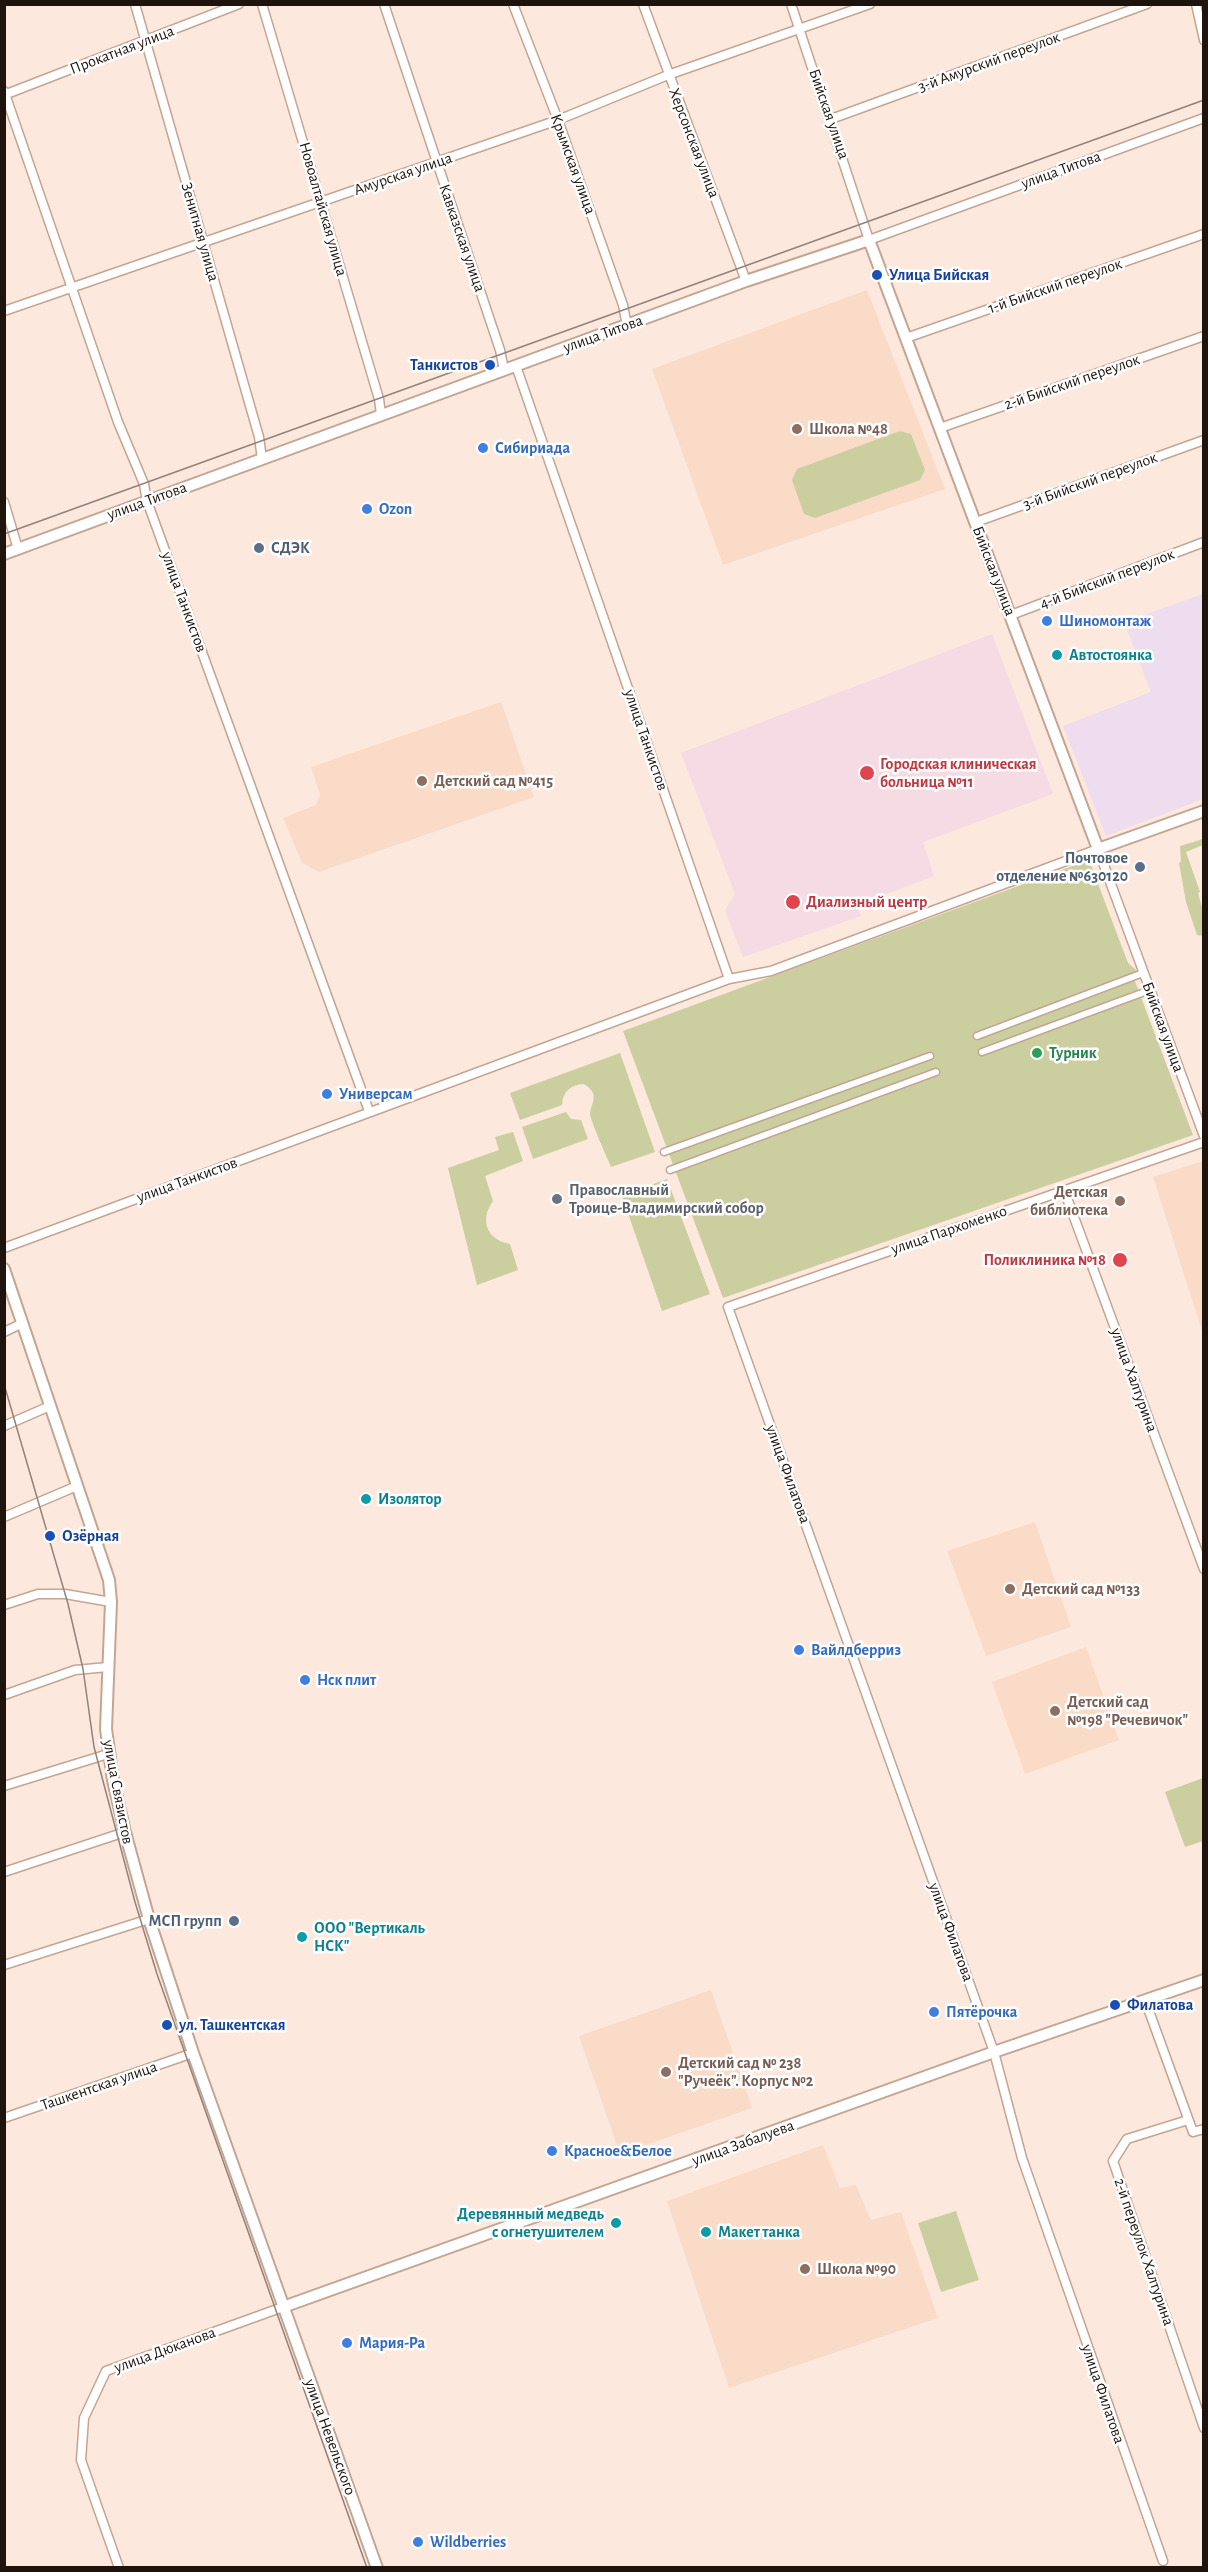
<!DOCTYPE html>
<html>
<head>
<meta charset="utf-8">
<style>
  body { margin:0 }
  #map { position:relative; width:1208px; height:2572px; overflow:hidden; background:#fce8dd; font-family:"Alegreya Sans",sans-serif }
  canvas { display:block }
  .frame { position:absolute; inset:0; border:6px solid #1e130d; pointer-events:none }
</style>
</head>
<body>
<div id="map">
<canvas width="1208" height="2572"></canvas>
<div class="frame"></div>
</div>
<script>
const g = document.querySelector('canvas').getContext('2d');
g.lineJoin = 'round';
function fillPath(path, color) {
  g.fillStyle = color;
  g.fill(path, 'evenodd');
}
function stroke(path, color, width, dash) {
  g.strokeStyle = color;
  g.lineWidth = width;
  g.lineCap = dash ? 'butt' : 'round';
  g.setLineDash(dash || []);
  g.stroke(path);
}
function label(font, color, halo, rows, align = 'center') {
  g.font = font + ' "Alegreya Sans",sans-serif';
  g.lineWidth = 5;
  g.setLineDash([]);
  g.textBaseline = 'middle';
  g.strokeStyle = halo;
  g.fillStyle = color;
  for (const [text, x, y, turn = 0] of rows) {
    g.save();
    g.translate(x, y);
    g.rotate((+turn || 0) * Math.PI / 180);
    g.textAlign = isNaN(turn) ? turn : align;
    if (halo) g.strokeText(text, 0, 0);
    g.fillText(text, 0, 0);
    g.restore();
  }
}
fillPath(new Path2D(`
  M867,290L945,489L723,565L652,369Z
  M501,702L534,797L319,872L302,863L283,818L316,805L320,795L311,767Z
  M1203,1161H1204L1203,1334L1153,1177Z
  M1035,1522L1071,1627L986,1656L947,1551Z
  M1086,1647L1119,1740L1025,1774L992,1682Z
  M711,1990L752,2108L620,2154L579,2036Z
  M823,2145L840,2188L856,2185L871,2220L901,2212L938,2318L729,2388L667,2201Z`), '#fadbc8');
fillPath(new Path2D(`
  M1203,594V799L1106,836L1063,726L1151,692L1124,622Z`), '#edddef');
fillPath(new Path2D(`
  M992,634L1053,794L923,842L934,876L857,905L861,916L743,957L725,910L735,894L681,753Z`), '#f5dbe3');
fillPath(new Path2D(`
  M900,431L911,434L925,470L920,480L815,518L804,514L792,480L797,469Z
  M1203,839V845L1186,852L1200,892L1198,893L1203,911V936L1197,935L1186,902L1179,863L1181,862L1180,846Z
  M1089,860L1128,963L1136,970L1133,976L1193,1135L723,1298L623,1031Z
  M620,1053L655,1152L611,1167C608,1159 589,1118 590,1113C593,1099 599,1094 584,1084C570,1085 563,1091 562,1105L520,1120L510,1093Z
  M566,1112L571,1119L581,1120L588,1139L533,1159L522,1127Z
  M513,1132L523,1161L485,1176L493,1201C479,1220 487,1240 510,1244L518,1270L477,1285L448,1168L499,1150L495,1137Z
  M667,1179L710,1294L662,1311L622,1196Z
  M1203,1778V1841L1185,1847L1165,1792Z
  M956,2211L979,2280L941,2292L918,2223Z`), '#cbce9e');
const pedestrian = new Path2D(`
  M977,1036L1143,973
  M982,1052L1150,990
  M664,1152L930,1056
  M670,1170L936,1072`);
const minor = new Path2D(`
  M135,4L259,437L262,459
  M262,4L379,399L381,415
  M384,4L500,350L504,370
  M513,4L558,120L623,305L627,326
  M643,4L746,281
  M791,4L869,240L1204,118
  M1196,4L1204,40
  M4,91L118,422L144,484L147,501L369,1111
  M4,95L239,4
  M831,119L1147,4
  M4,311L558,120L668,75L870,4
  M906,338L1204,234
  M516,366L729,979
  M940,428L1204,336
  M4,502L18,549
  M976,522L1204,440
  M1011,615L1204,542
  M1064,1190L1204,1569
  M4,1248L729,979L771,971L1098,849L1204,1136
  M4,1332L23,1323
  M4,1426L50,1406
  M4,1517L77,1486
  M4,1605L38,1594H65L111,1602
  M4,1695L75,1670L108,1667
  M4,1786L108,1754
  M4,1872L125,1832
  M4,1965L149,1919
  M1145,2000L1193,2132L1204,2129
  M4,2118L193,2053
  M1188,2120L1127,2139L1113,2161L1204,2428
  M1163,2561L1022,2158L994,2052L728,1307L1204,1142
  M119,2568L81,2460L84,2418L106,2371L283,2307`);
const tertiary = new Path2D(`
  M4,554L746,281L869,240L1098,849L1204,811
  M4,1269L109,1580L111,1602L106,1729L113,1780L125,1832L149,1919L193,2053L377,2568
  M283,2307L994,2052L1204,1980`);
stroke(pedestrian, '#c4a593', 9);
stroke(minor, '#c4a593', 11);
stroke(tertiary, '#c4a593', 14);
stroke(pedestrian, '#fff', 6);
stroke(minor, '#fff', 8);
stroke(tertiary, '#fff', 10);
stroke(new Path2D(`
  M4,534L1204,100
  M4,1384L68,1604L83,1669L94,1747L135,1902L157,1974L367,2568`), '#92827a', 1.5);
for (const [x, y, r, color] of [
  [877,275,6,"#1a4fb4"],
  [490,365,6,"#1a4fb4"],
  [797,429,6,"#8d6e63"],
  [483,448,6,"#3f7fe0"],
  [367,509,6,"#3f7fe0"],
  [259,548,6,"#5c6f8a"],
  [1047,621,6,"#3f7fe0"],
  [1057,655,6,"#0f9aa8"],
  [867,773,8,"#e0444e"],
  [422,781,6,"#8d6e63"],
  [1140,867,6,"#5c6f8a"],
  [793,902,8,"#e0444e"],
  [1037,1053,6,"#2e9e5b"],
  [327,1094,6,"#3f7fe0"],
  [557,1199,6,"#6b7280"],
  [1120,1201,6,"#8d6e63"],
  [1120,1260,8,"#e0444e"],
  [366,1499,6,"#0f9aa8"],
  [50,1536,6,"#1a4fb4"],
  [1010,1589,6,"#8d6e63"],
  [799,1650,6,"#3f7fe0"],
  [305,1680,6,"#3f7fe0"],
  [1055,1711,6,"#8d6e63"],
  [234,1921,6,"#5c6f8a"],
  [302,1937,6,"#0f9aa8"],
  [1115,2005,6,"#1a4fb4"],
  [934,2012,6,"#3f7fe0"],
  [167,2025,6,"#1a4fb4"],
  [666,2072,6,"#8d6e63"],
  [552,2151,6,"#3f7fe0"],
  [616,2223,6,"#0f9aa8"],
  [706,2232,6,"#0f9aa8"],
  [805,2269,6,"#8d6e63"],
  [347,2343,6,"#3f7fe0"],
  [418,2542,6,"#3f7fe0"]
]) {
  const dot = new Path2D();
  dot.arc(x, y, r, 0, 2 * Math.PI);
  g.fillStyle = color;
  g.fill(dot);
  stroke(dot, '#fff', 2);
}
label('16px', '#1e130d', '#fff', [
  ["Прокатная улица",122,50,-21],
  ["3-й Амурский переулок",989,62,-20],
  ["Бийская улица",829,114,71],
  ["Херсонская улица",694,143,69],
  ["Крымская улица",573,164,70],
  ["улица Титова",1061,170,-20],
  ["Амурская улица",403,174,-19],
  ["Новоалтайская улица",323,209,74],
  ["Зенитная улица",200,232,74],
  ["Кавказская улица",462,238,71],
  ["1-й Бийский переулок",1055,286,-19],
  ["улица Титова",603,334,-20],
  ["2-й Бийский переулок",1072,382,-19],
  ["3-й Бийский переулок",1090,481,-20],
  ["улица Титова",147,501,-20],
  ["Бийская улица",994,571,69],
  ["4-й Бийский переулок",1107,579,-21],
  ["улица Танкистов",184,602,70],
  ["улица Танкистов",646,740,71],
  ["Бийская улица",1163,1027,70],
  ["улица Танкистов",187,1180,-20],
  ["улица Пархоменко",949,1230,-19],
  ["улица Халтурина",1134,1380,70],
  ["улица Филатова",788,1474,70],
  ["улица Связистов",118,1792,79],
  ["улица Филатова",951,1932,70],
  ["Ташкентская улица",99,2086,-19],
  ["улица Забалуева",743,2143,-20],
  ["2-й переулок Халтурина",1144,2252,71],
  ["улица Дюканова",165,2350,-20],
  ["улица Филатова",1103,2394,71],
  ["улица Невельского",330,2437,70]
]);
label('bold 16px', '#164399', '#fff', [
  ["Улица Бийская",889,275],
  ["Танкистов",478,365,"right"],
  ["Озёрная",62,1536],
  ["Филатова",1127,2005],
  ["ул. Ташкентская",179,2025]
], 'left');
label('bold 16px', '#785e54', '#fff', [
  ["Школа №48",809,429],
  ["Детский сад №415",434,781],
  ["Детская",1108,1192,"right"],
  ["библиотека",1108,1210,"right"],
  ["Детский сад №133",1022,1589],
  ["Детский сад",1067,1702],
  ["№198 \"Речевичок\"",1067,1720],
  ["Детский сад № 238",678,2063],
  ["\"Ручеёк\". Корпус №2",678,2081],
  ["Школа №90",817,2269]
], 'left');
label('bold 16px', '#366cbe', '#fff', [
  ["Сибириада",495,448],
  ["Ozon",379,509],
  ["Шиномонтаж",1059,621],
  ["Универсам",339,1094],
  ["Вайлдберриз",811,1650],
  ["Нск плит",317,1680],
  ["Пятёрочка",946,2012],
  ["Красное&Белое",564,2151],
  ["Мария-Ра",359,2343],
  ["Wildberries",430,2542]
], 'left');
label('bold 16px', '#4e5e75', '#fff', [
  ["СДЭК",271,548,"left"],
  ["Почтовое",1128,858],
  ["отделение №630120",1128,876],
  ["МСП групп",222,1921]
], 'right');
label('bold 16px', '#0d838f', '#fff', [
  ["Автостоянка",1069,655],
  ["Изолятор",378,1499],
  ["ООО \"Вертикаль",314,1928],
  ["НСК\"",314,1946],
  ["Деревянный медведь",604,2214,"right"],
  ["с огнетушителем",604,2232,"right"],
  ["Макет танка",718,2232]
], 'left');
label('bold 16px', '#be3a42', '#fff', [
  ["Городская клиническая",880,764],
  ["больница №11",880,782],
  ["Диализный центр",806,902],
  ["Поликлиника №18",1106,1260,"right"]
], 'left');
label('bold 16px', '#27864d', '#fff', [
  ["Турник",1049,1053]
], 'left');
label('bold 16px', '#5b616d', '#fff', [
  ["Православный",569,1190],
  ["Троице-Владимирский собор",569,1208]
], 'left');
</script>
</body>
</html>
